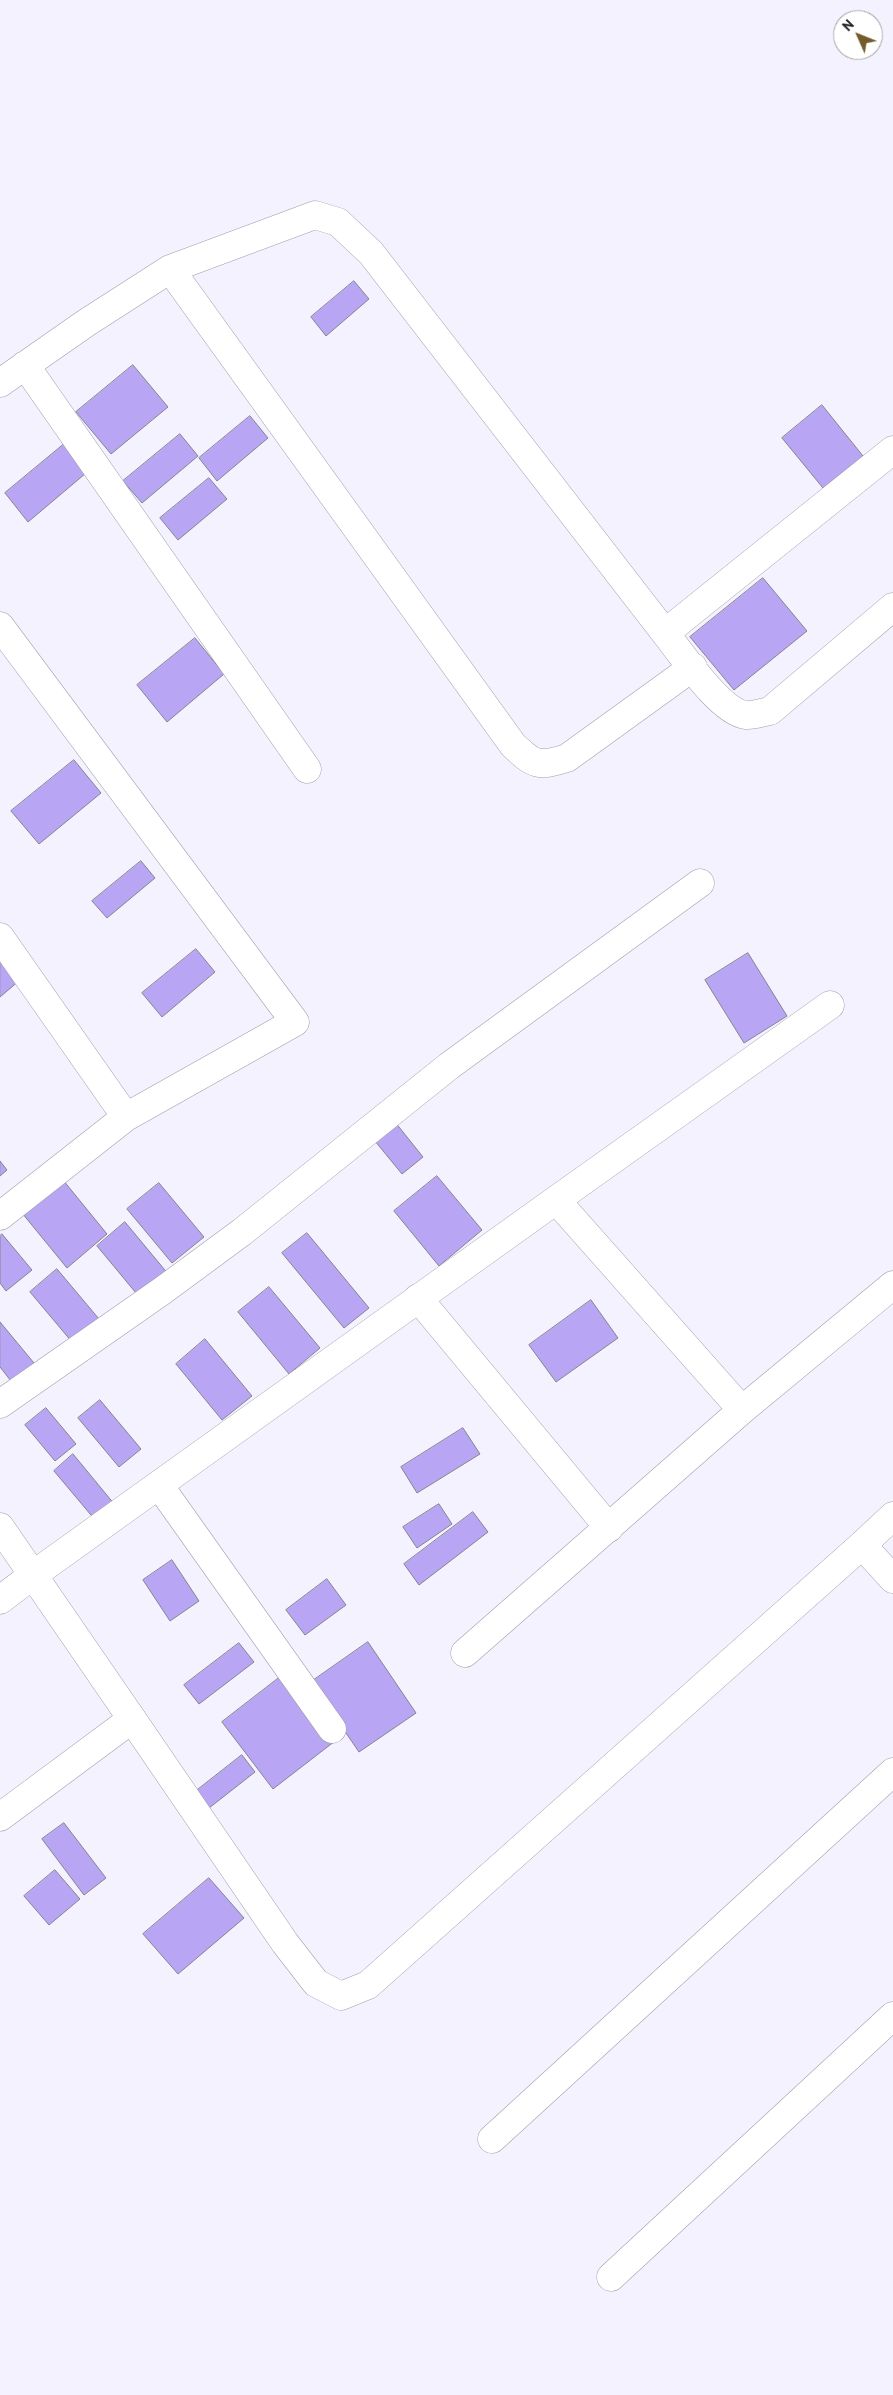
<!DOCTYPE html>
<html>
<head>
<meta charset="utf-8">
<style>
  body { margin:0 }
  #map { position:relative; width:893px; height:2395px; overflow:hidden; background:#f4f2fe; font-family:"PT Sans",sans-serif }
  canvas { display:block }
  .north { position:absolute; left:833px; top:10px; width:50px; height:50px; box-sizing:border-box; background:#fff; border:1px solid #a2a2a4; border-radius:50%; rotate:314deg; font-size:14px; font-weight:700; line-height:20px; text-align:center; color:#17161b }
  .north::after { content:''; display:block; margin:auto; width:18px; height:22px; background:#735b2c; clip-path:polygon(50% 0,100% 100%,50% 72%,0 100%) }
</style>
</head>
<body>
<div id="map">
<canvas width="893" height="2395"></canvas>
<div class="north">N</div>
</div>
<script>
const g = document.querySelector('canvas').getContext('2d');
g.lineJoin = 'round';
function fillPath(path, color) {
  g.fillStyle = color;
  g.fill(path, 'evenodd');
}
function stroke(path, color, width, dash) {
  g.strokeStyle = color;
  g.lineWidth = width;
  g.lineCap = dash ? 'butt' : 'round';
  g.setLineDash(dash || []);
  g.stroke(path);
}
const building = new Path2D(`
  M354,281L369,299L326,336L311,317Z
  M133,365L168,407L111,454L76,412Z
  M822,405L863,456L823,488L782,438Z
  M250,416L268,438L217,481L199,458Z
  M180,434L198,456L142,503L123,481Z
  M69,440L92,468L28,522L5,493Z
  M209,478L227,499L178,540L160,518Z
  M763,578L807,631L734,690L690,637Z
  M195,638L224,674L167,722L137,685Z
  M74,760L101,793L39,844L11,811Z
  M141,861L155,878L107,918L92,901Z
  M196,949L215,972L162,1017L142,993Z
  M748,953L787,1016L744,1043L705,980Z
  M0,957L20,980L0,997Z
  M391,1117L423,1157L402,1174L370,1135Z
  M0,1161L7,1170L0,1176Z
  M437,1176L482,1230L439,1266L394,1211Z
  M63,1180L107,1234L67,1268L22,1213Z
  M159,1183L204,1237L172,1263L127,1209Z
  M125,1222L169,1275L141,1299L97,1246Z
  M307,1233L369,1308L344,1328L282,1253Z
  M2,1234L32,1270L6,1291L0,1283V1236Z
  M57,1269L99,1319L72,1342L30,1292Z
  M269,1287L320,1348L289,1374L238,1312Z
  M591,1300L618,1338L556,1382L529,1345Z
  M0,1322L34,1363L11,1381L0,1367Z
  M205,1339L252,1396L222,1420L176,1364Z
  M100,1400L141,1449L119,1467L78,1418Z
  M46,1408L76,1444L55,1461L25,1425Z
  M463,1428L480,1454L417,1493L401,1467Z
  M73,1454L115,1505L96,1521L54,1471Z
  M439,1504L452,1524L417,1548L403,1527Z
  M473,1512L488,1532L419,1585L404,1564Z
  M172,1560L199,1601L170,1621L143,1580Z
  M327,1579L346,1605L305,1635L286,1610Z
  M368,1642L416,1713L359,1752L311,1682Z
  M239,1643L254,1662L199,1704L184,1685Z
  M284,1674L335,1741L273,1789L222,1722Z
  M242,1755L255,1772L204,1812L191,1795Z
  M64,1823L106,1878L84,1895L42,1839Z
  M55,1870L80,1899L49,1925L24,1896Z
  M209,1878L244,1918L178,1974L143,1934Z`);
fillPath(building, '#b8a5f4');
stroke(building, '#85838f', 1);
const street = new Path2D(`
  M170,269L513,745C534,765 538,767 567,758L693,667
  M25,365L307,769
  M0,383L86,323L170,269L315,215L338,222L371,253L665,633L893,450
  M0,626L295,1022L126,1117L0,1216
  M665,633C682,654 720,712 746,715C753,716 763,712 770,711L893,607
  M0,937L126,1117
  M418,1298L609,1528
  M0,1404L162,1291L242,1232L449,1066L700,883
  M742,1410L556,1200L830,1005
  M159,1485L332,1729
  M0,1527L33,1575L0,1600
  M862,1545L893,1516
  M465,1653L742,1410L893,1285
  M132,1719L33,1575L556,1200
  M492,2139L893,1772
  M611,2277L893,2016`);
const secondary = new Path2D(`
  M0,1817L132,1719L285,1943L316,1983L341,1996L368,1985L862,1545L893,1579`);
stroke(street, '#a19eab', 29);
stroke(secondary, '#a19eab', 29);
stroke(street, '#fff', 28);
stroke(secondary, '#fff', 28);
</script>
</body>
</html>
